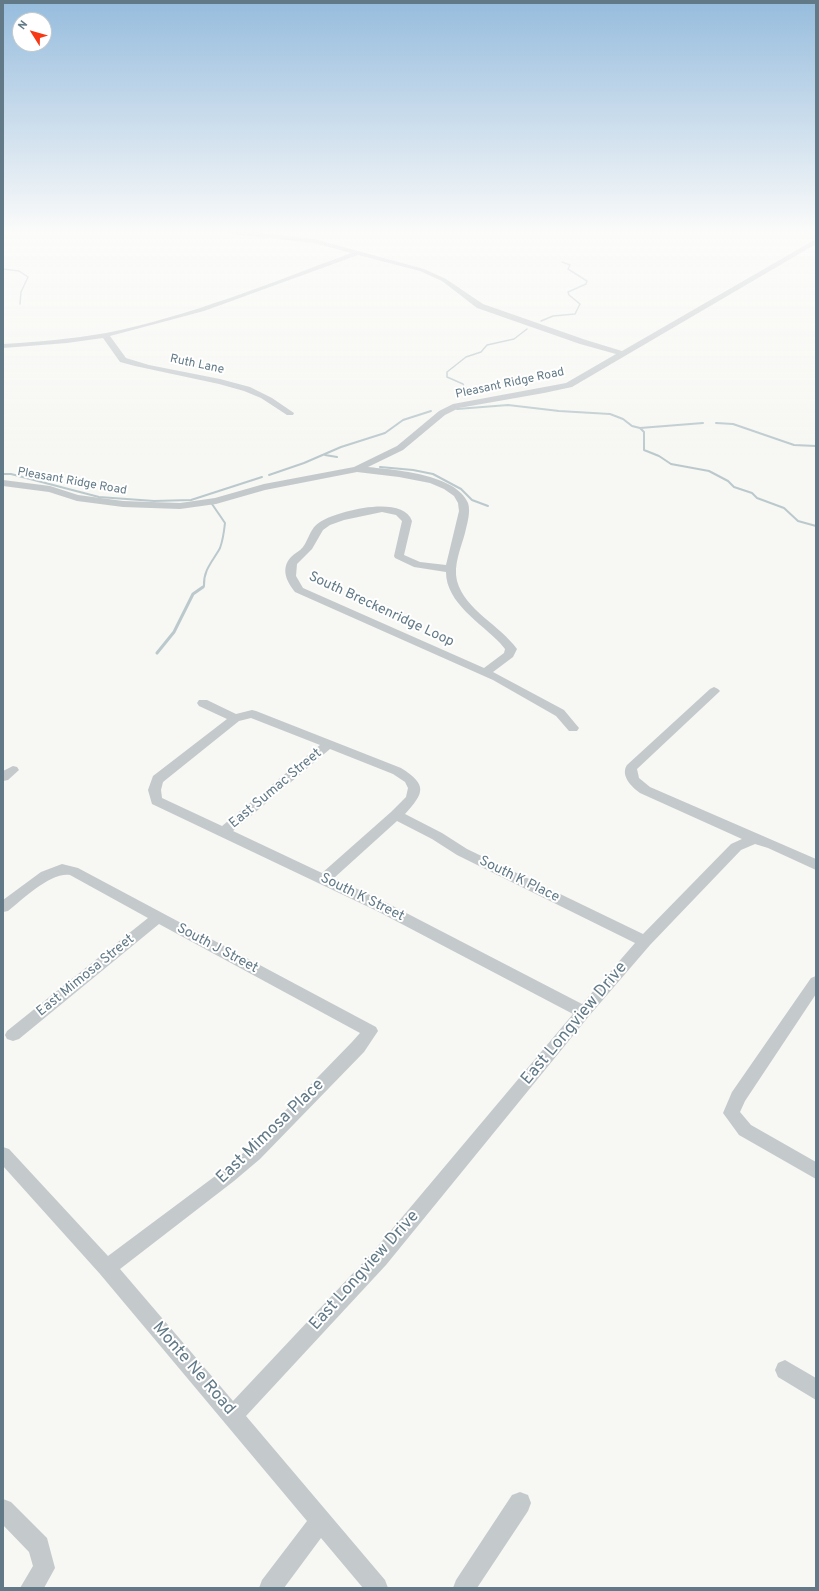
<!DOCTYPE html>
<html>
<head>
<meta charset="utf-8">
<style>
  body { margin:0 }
  #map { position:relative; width:819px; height:1591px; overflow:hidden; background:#f7f7f3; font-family:Overpass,sans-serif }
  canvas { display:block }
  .frame { position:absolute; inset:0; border:4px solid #627a87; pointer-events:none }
  .north { position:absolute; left:12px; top:12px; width:40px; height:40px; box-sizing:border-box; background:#fff; border:1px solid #c0cacf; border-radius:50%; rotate:307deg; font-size:11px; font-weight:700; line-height:16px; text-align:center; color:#627a87 }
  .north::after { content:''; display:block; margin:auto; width:14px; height:18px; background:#f63814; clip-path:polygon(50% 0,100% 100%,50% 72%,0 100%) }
</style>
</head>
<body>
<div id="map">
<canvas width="819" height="1591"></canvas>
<div class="frame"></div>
<div class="north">N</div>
</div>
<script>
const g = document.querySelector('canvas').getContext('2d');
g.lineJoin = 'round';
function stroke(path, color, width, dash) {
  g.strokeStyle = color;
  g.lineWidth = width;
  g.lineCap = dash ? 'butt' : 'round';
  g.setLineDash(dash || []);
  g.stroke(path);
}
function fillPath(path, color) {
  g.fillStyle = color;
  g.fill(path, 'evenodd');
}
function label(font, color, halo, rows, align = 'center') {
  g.font = font + ' Overpass,sans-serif';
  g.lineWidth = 4;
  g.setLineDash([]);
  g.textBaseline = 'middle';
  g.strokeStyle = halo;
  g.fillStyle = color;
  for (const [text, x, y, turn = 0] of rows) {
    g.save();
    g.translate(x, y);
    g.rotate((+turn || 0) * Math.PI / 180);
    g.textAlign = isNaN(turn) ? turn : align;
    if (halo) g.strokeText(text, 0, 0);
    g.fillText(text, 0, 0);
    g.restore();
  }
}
stroke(new Path2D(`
  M3,269L19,271L28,277L21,292L20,304
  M541,321L553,316L575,314L580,304L569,295L568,292L586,284L587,281L568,269L570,265L562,262
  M465,388L463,384L447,377V372L466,357L481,352L487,345L514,339L527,329`), '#bbc9cd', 1.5);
stroke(new Path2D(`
  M465,387L470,396
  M457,409L508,405L559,411L610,414L623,419L632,426L640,428L644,432V450L659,456L671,464L709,471L728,481L734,487L752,493L757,498L784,508L798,521L816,526
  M716,423L733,424L794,445L816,446
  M640,428L703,423
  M325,455L337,457
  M380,467L413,470L433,474L461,489L472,500L488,506
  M3,474H11L99,497L154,501L191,500L262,477
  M269,475L304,463L341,447L385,433L403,420L431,411
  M202,588L204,586C203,570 213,561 220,548C223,540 224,532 225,523L212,504`), '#bbc9cd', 2);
stroke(new Path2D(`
  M157,653L174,632L193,594L203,587`), '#bbc9cd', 3);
fillPath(new Path2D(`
  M229,232H252L314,239L424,269L446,279L483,304L586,340L622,351L816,239V244L572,387L544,393L459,408L445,415L403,450L368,467C395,470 456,474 468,503C471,512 467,524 465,533C461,548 453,565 457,581C465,610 500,625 517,649L513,657L493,672L564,710L579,728L577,731H569L556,716L493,680L295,592C287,582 280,569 291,557C295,553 300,551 303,547C309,539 310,528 320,522C337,511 403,494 412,521L404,555L420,562L446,565L459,511L458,503L454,496L444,489L430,483L399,477L357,472L265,490L216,504L180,509L123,507L77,501L49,492L3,486V480L50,486L78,495L123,501L180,503L215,498L264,484L354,467L397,446L439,411L453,404L566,383L616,354L580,344L477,308L442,281L420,271L358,255L204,311L110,336L126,358L149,365L220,379L250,387L272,398L294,413L293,415H287L261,398L244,391L219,384L135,366L120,362L103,338L67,343L3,348V344C37,342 72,339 106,333C190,316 271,283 351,253L314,243L232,234ZM382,512L396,515L402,521L394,556L395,558L414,567L446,572C446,603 481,623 500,643L505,649L504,653L484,668L303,588L296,576L297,564L312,549L323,530L330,525L344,520Z
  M714,687L718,689L720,691L718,693L637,769L639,778L650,787L816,859V870L768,848L755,844L741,850L650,945L589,1016L386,1265L246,1416L385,1580L388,1588H363L321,1538L284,1588H259L262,1580L307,1521L100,1274L3,1166V1147L9,1149L108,1256L222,1171L248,1149L352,1042L360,1033L159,924L19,1039L13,1041L7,1039L5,1035L7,1031L148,918L70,875C51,872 23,899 8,911L3,912V900L41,872L62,864L78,868L376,1027L378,1031L364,1052L260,1159L234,1181L120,1269L233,1401L372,1253L573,1014L377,911L152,804L148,790L153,776L227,719L199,706L197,703L199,700H207L236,714L252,710L256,711L401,768C428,785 424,793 405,814L442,833L467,849L643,934L731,844L742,839L640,793C632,787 620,776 627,765L710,689ZM251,718L320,745L222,826L162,798L161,790L163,782L239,721ZM330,749L393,774L405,782L408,788L406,797L391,812L322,873L233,831ZM397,821L432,839L457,855L635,943L582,1004L387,903L334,878Z
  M13,766L17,767L19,770L8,780L3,781V771Z
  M816,976V994L745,1101L740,1112L751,1125L816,1162V1179L739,1135L723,1113L732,1092L811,978Z
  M785,1360L816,1378V1400L778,1377L775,1370L778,1363Z
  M520,1492L528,1495L531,1503L528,1511L477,1588H453L456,1580L512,1495Z
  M3,1499L11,1502L47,1538L55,1568L44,1588H20L33,1566L29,1552L3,1525Z`), '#c4c9cc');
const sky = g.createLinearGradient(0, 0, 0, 455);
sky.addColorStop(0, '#96bcdd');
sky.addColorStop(0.51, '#fbfbfa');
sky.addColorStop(1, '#fbfbfa00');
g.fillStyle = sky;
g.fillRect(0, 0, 819, 455);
label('12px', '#627a87', '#fff', [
  ["Ruth Lane",197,365,12],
  ["Pleasant Ridge Road",510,384,-12],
  ["Pleasant Ridge Road",72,482,10]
]);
label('14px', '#627a87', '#fff', [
  ["South Breckenridge Loop",381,610,25],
  ["East Sumac Street",276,789,-40],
  ["South K Place",519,880,26],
  ["South K Street",362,898,26],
  ["South J Street",217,949,28],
  ["East Mimosa Street",86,976,-39]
]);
label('17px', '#627a87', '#fff', [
  ["East Longview Drive",575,1024,-50],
  ["East Mimosa Place",271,1132,-44],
  ["East Longview Drive",365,1271,-48],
  ["Monte Ne Road",193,1369,49]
]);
</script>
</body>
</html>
